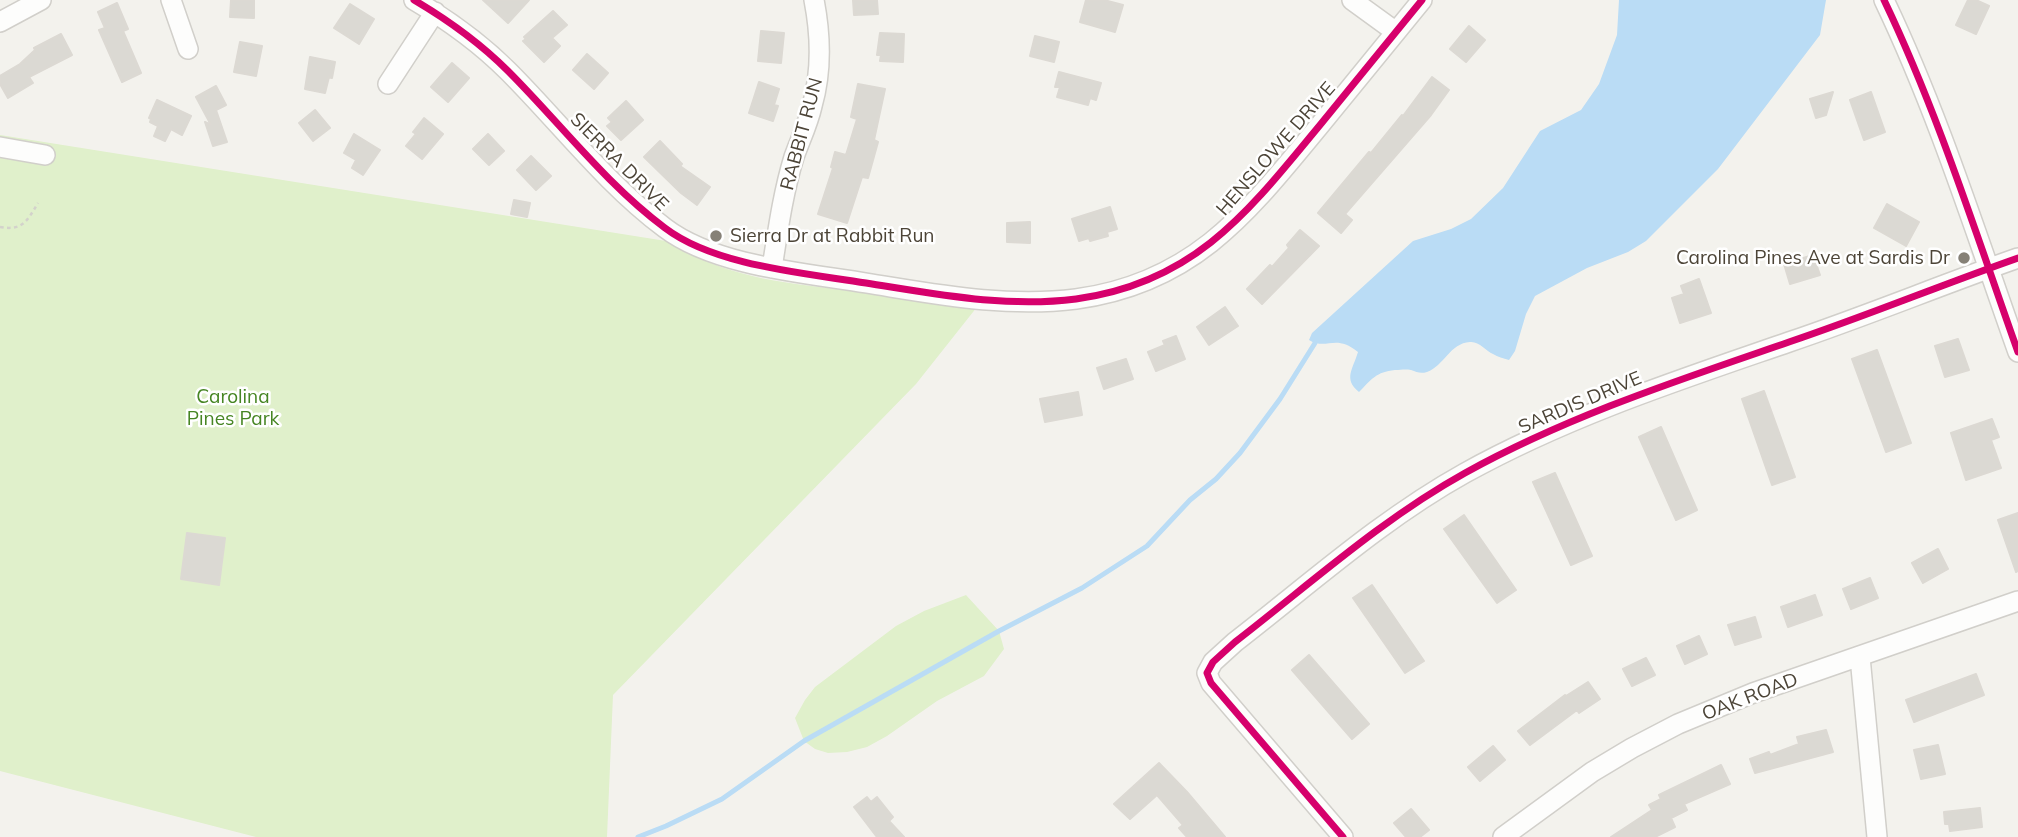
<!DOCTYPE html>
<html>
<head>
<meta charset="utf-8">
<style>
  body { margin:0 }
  canvas { display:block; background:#f3f2ed }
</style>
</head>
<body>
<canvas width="2018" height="837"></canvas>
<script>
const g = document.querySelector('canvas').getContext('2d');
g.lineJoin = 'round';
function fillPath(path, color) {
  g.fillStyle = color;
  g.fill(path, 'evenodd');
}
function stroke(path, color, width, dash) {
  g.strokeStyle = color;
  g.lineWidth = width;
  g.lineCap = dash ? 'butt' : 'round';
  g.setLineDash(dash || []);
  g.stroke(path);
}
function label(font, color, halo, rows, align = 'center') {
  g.font = font + ' Mulish,sans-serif';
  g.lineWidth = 5;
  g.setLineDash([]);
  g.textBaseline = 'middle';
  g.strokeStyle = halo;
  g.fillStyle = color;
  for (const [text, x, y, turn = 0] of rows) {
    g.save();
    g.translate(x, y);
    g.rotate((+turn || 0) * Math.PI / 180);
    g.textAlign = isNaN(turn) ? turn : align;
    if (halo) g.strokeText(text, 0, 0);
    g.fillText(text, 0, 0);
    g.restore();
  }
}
fillPath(new Path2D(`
  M0,135L666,241C727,277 776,282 844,290C889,296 933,301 977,307L916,384L613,695L607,837H256L0,771Z
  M966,595L999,631L1004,649L984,676L937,701L887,736L867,747L847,752L828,753L815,749L804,741L795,718L805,700L815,687L896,626L924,611Z`), '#e0f0cb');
fillPath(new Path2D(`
  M1619,0H1826L1820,35L1718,169L1646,241L1628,252L1587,268L1535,296L1526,314L1515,351L1509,360C1503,358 1498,357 1493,354C1486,351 1479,341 1470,342C1450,343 1444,366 1427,372C1420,374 1417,372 1411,370C1405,369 1401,370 1395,370C1376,372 1372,379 1359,392C1343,379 1353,369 1358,352C1335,333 1327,351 1309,340L1312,333L1413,241L1451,229L1471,219L1503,188L1540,131L1581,110L1599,84L1617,35Z`), '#badcf5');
stroke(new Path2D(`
  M638,837L666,826L722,799L804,741L999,631L1082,588L1147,546L1190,500L1216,479L1240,453L1280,399L1315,343`), '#badcf5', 5);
const building = new Path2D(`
  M231,0H254V18L230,17Z
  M483,0H529L508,23Z
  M853,0H877L878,14L854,15Z
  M1086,0H1104L1123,5L1115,32L1080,22Z
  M1968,0H1976L1989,6L1976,34L1956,25Z
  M117,3L128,29L123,31L141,73L122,82L99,30L105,28L98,12Z
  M350,4L374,19L359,44L334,28Z
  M553,11L567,25L552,38L560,46L544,62L523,41L526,39L524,37Z
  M1469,26L1485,40L1466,62L1450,49Z
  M761,31L784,33L781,63L758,61Z
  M880,33L904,34L903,62L880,61L881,55H877Z
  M61,34L72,55L29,77L33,83L8,98L0,84V76L20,64L35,50L34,48Z
  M1035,36L1059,42L1054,62L1030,56Z
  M240,42L262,46L256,76L234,72Z
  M587,54L608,73L594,89L573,70Z
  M310,57L335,62L332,78L329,77L325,93L305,89Z
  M452,63L469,78L448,102L431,87Z
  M1059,72L1101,83L1096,100L1090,98L1088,105L1057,97L1060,87H1055Z
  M1432,77L1449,90L1431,115L1345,214L1352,220L1341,233L1318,213L1369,152L1371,153L1402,115L1403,116Z
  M759,82L779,89L774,105L778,106L773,121L749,113Z
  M858,84L885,89L874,140L878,142L868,178L862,177L847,223L818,214L833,168L831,167L835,152L846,155L857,119L851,117Z
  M216,86L226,105L216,110L227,142L213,146L205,122L211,125L196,97Z
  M1833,92L1826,115L1816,118L1810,99Z
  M1871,92L1885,132L1864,140L1850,100Z
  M157,100L191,116L182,135L171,129L165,141L154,136L158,126L150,122L151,119L149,118Z
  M626,101L643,120L621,140L607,126L612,122L608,118Z
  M315,110L330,128L313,141L299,123Z
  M424,118L443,134L422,159L406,146L416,134L413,132Z
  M354,134L380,150L363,175L352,168L356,160L344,153Z
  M488,134L504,151L489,165L473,149Z
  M660,141L682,164L680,166L710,187L697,205L681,193L644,157Z
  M531,156L551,176L536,190L517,170Z
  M514,200L530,203L527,217L511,214Z
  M1887,204L1919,222L1906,246L1874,228Z
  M1110,207L1117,229L1107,232L1108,236L1090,241L1089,238L1079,241L1072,219Z
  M1030,222V243L1007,242V223Z
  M1300,230L1319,246L1262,304L1247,289L1270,265L1272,267L1289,248L1287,245Z
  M1813,255L1820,275L1790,284L1784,264Z
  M1699,279L1711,313L1680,323L1672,298L1684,294L1681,286Z
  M1225,307L1238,326L1209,345L1197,327Z
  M1176,336L1185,359L1156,371L1148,352L1165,345L1163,341Z
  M1958,339L1969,370L1945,377L1935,346Z
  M1877,350L1911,443L1886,452L1852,359Z
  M1126,359L1133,379L1104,389L1097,368Z
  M1764,391L1795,477L1772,485L1742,399Z
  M1078,392L1082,415L1045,422L1040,399Z
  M1992,419L1999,437L1991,440L2001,468L1966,480L1951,433Z
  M1661,427L1697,510L1676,520L1639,437Z
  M1555,473L1592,556L1571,565L1533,482Z
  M2018,513V571L2016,572L1998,520Z
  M1464,515L1516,590L1497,603L1444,529Z
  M187,533L225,538L219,585L181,579Z
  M1938,549L1948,569L1923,583L1912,563Z
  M1870,578L1878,598L1851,609L1843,589Z
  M1372,585L1424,661L1405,673L1353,598Z
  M1815,595L1822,615L1788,627L1781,607Z
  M1755,617L1761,637L1735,645L1728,625Z
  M1699,636L1707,654L1685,664L1677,646Z
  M1309,655L1369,724L1352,739L1292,670Z
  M1646,658L1655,675L1632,686L1623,669Z
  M1976,674L1984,695L1914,722L1906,700Z
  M1588,682L1600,699L1579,713L1577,710L1530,745L1518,731L1565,695L1566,696Z
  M1826,730L1833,752L1755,773L1750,759L1769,752L1770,755L1799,744L1797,737Z
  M1938,745L1945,774L1921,779L1914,750Z
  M1493,746L1505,760L1480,781L1468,767Z
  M1159,763L1187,792L1225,837H1187L1179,828L1183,825L1157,795L1130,819L1114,804Z
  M1721,765L1730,784L1684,804L1687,810L1671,818L1675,827L1655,837H1611L1652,810L1649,805L1661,799L1659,795Z
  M867,797L871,802L877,797L893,817L889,821L904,837H877L854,807Z
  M1980,808L1982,827L1950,831L1949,824H1945L1944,812Z
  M1411,809L1429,830L1420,837H1406L1394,823Z`);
fillPath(building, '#dbd9d3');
stroke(building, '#dcd9d3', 2);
const minor = new Path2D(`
  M171,0L188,49
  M414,0C448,20 480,43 508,71C560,123 606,184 665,228C715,266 805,273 866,283C936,294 1005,308 1076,299C1195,283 1249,211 1320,125C1354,83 1388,42 1422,0
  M1352,0L1396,32
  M1884,0C1938,113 1976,234 2018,352
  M0,22L41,0
  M388,84L435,12
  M0,147L45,155
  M772,268C778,230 783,193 794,157C800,140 808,124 812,106C822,71 821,36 814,0
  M1860,657L1877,837
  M1343,837L1211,683L1207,673L1213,662L1235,642C1310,584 1382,519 1465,473C1568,416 1679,380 1789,342C1866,316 1941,285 2018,258
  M1503,837L1592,772L1632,748L1678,724L1753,693L2018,601`);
stroke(minor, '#d1cfca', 22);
stroke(new Path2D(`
  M0,227C23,231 27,221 38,203`), '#d3d2cb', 2.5, [3.5, 3.5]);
stroke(minor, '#fdfdfc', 19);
stroke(new Path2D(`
  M414,0C448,20 480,43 508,71C560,123 606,184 665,228C715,266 805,273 866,283C936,294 1005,308 1076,299C1195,283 1249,211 1320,125C1354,83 1388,42 1422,0
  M1884,0C1938,113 1976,234 2018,352
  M1343,837L1211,683L1207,673L1213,662L1235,642C1310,584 1382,519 1465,473C1568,416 1679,380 1789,342C1866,316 1941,285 2018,258`), '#d6006c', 7);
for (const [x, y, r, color] of [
  [716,236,7,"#868177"],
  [1964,258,7,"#868177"]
]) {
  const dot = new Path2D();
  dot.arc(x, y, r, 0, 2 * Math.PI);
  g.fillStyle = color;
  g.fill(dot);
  stroke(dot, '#fff', 2.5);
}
label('19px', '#4c4437', '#fff', [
  ["RABBIT RUN",802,134,-75],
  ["HENSLOWE DRIVE",1276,149,-49],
  ["SIERRA DRIVE",619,162,45],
  ["SARDIS DRIVE",1580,403,-23],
  ["OAK ROAD",1750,697,-21]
]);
label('19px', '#4c4437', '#fff', [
  ["Sierra Dr at Rabbit Run",730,236],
  ["Carolina Pines Ave at Sardis Dr",1950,258,"right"]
], 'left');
label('19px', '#468523', '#fff', [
  ["Carolina",233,397],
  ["Pines Park",233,419]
]);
</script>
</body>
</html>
